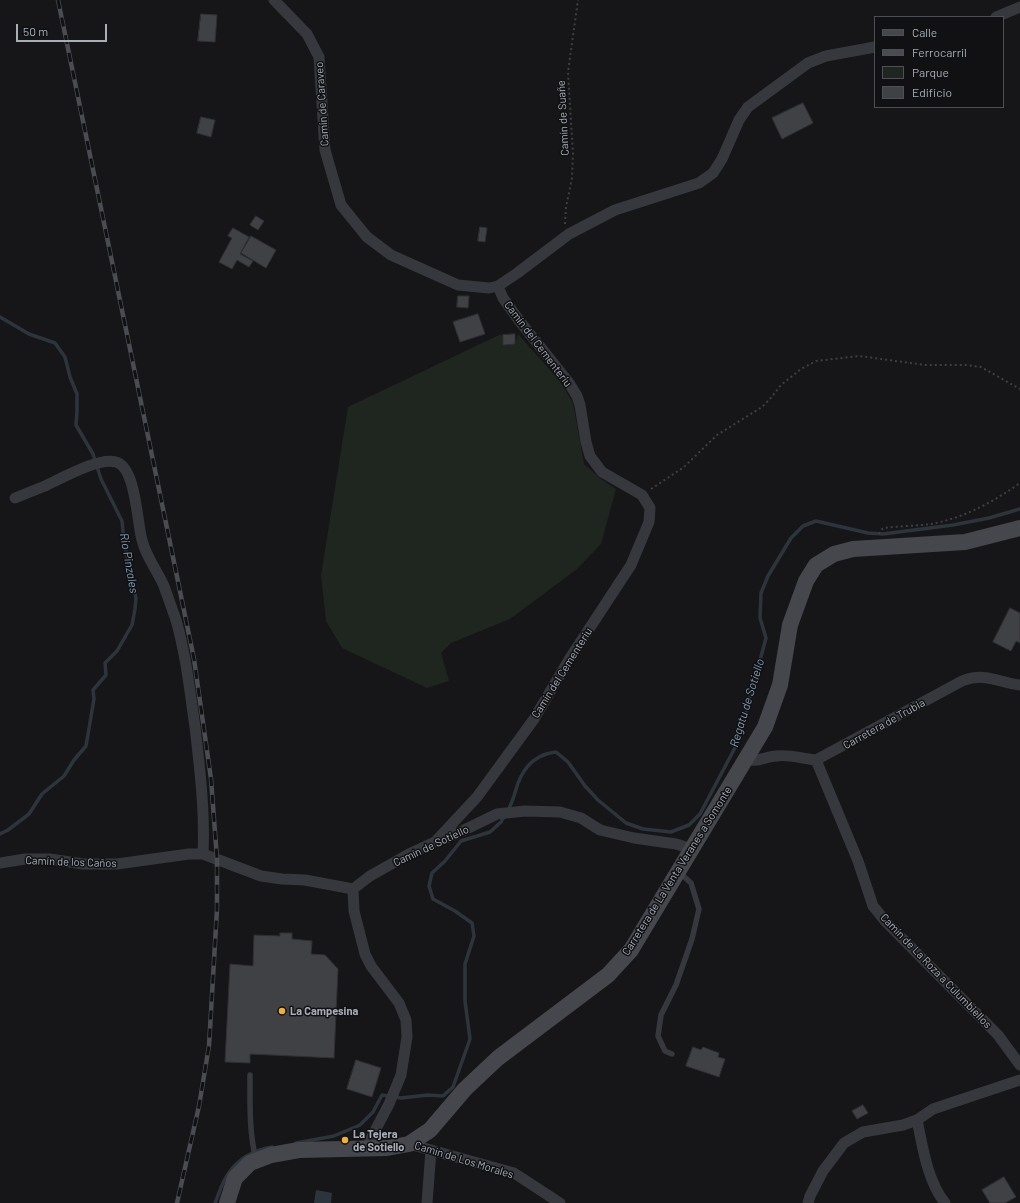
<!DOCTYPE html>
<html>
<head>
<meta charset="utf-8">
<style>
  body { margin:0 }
  #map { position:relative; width:1020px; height:1203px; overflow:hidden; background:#161618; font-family:Barlow,sans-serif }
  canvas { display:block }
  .legend { position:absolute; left:874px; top:16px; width:130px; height:92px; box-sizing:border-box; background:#111113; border:1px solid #4d4f55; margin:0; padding:5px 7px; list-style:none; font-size:12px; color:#a8adb8 }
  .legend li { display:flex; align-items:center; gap:8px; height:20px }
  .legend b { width:20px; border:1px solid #4d4f55 }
  .scale { position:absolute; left:16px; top:24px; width:91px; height:18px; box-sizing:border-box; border:2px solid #a8adb8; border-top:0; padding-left:5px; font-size:12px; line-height:14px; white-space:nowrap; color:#a8adb8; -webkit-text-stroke:3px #111113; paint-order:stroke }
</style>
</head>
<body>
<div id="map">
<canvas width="1020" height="1203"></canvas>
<ul class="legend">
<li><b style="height:5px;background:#45474d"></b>Calle</li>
<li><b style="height:5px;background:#4a4c52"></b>Ferrocarril</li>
<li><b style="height:11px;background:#1e261f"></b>Parque</li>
<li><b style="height:11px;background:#404145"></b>Edificio</li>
</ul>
<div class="scale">50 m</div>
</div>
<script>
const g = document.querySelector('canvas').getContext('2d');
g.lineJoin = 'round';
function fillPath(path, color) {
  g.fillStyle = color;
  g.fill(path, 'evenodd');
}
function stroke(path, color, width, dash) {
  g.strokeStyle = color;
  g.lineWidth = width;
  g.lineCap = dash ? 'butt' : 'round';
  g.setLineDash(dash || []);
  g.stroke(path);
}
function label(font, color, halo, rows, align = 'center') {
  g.font = font + ' Barlow,sans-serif';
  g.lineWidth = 3;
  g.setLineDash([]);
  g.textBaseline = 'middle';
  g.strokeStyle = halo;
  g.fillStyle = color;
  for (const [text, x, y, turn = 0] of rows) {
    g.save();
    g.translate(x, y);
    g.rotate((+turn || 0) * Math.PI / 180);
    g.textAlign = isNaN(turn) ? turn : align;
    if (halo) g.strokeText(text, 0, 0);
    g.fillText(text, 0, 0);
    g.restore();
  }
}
fillPath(new Path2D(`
  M518,334L560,381L573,403L584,464L601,479L616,489L601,544L577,569L510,619L451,643L441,653L449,681L427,688L342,648L326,621L321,575L348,407L499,335H503L504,345L515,344Z`), '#1e261f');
fillPath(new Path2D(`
  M316,1190L332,1193L331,1203H314Z`), '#2c353c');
stroke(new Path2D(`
  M0,317L29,334L55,343L65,357L70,377L77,394V412L76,425L93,454L101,479L122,521L124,543L136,598L135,609L132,625L117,651L105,663L106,675L93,690L94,699L86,746L74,760L64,776L42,794L29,814L8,830L0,834
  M508,810C513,802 515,792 518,783C525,765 537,754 556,752L568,762L585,786L598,800L626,823L643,829L671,832L689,825L700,814L738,742L766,638L760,618L761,593L768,576L791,538L803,526L816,521L868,533L883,534L953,525L989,518L1020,509
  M296,1143L334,1136L360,1125L373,1112L382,1095L401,1098L428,1095L443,1096L453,1087L470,1039L465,1001V964L474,936L472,923L455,911L433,899L429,886L432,873L445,861L461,841L490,832L501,822L505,815
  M215,1203C219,1194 222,1182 228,1174C238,1159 254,1150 272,1147`), '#2c353c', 3.5);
const building = new Path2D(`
  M201,14L217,15L215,42L198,41Z
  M803,103L813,123L782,139L772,118Z
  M201,117L215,120L211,137L197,133Z
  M256,216L264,221L258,230L250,225Z
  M480,227L487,228L485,242L478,241Z
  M233,228L249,237L240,254L253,261L249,267L237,260L232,269L219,262L232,238L228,236Z
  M251,236L276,250L266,268L241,253Z
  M458,296H469L468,308L457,307Z
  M478,314L485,334L460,342L453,322Z
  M515,334V344L503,345V335Z
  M1010,608L1020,613V643L1016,641L1011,651L993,642Z
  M280,933H292V939L312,941L311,954L325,955L338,969L334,1058L250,1054V1063L225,1062L230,964L253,966L254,935L280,936Z
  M693,1047L701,1050L703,1047L719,1053L718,1057L725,1059L719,1077L686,1066Z
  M356,1060L381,1068L372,1097L347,1089Z
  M863,1105L868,1113L857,1119L852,1111Z
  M1004,1177L1016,1197L1005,1203H990L982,1190Z`);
fillPath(building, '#404145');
stroke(building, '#303034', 1);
stroke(new Path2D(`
  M565,224L566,207L572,178L573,154L568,72L578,0
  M651,489L684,467L717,435L762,407L770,399L781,385L801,369L816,361L859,356L925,365H966L981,367L1020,389
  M879,534L882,529L884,528C899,526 916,526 931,524C964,518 993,502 1020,483`), '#3d3f44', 2, [2, 3]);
stroke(new Path2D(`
  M672,1054L665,1051L658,1036L661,1015L676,985L692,939L699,909L691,883L680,873
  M250,1075C250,1104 249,1132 256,1160`), '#37383d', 5.5);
stroke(new Path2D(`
  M274,0L307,34L319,57L325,150L341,205L367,237L391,255L458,285L489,288L498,286L516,274L569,234L615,210L699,183L713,173L722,159L739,120L748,107L808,63L826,56L875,47
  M996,17L1020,7
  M15,498C25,494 35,490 45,486C62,478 99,457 116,462C136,467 137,523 142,540C146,557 157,570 164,586C168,597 172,609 176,620C186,655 190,692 195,727C200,770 205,812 203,854
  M745,759C756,763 764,757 776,756C790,754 803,759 816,760L962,681C985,672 997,682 1020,685
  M816,760L858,861L873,906L886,922L998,1035L1020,1065
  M435,842L477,797L534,719L570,658L631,565L649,522L650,508L642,495L602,472L590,456L586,442L580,405L577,396L569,383L518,319L503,298L498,286
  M0,863L25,859H50L83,864H117L189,854H203L261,876L282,879L305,880L353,889
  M353,889L370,876L409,854L435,842L456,834L497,814L525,811L560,812L581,818L600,830L634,838L676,844L692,849
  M353,889L354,911L365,954L371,966L399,1003L406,1020L407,1037L401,1075L389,1104L366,1148
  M409,1144L514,1173L560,1203
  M427,1203L431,1150
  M808,1203L810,1196L823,1171L844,1143L863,1132L903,1125L917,1120
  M945,1203C927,1180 923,1148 917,1120L933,1109L1020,1080`), '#37383d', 11);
stroke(new Path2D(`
  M227,1203L235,1178L250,1163L271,1155L299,1150L387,1148L409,1144L430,1130L465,1089L498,1058L608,975L631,950L765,727L780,685L790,625L806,581L816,565L834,554L853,549L965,542L1020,528`), '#45474d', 16);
const rail = new Path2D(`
  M58,0L194,659L211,779L217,859V909L209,1046L199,1106L177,1203`);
stroke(rail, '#4a4c52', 4.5);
stroke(rail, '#111113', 3, [9]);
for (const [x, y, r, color] of [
  [282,1011,4,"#f2b134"],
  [345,1140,4,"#f2b134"]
]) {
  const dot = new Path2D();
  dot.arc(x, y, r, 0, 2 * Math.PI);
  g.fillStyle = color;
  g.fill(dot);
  stroke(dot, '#111113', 1.5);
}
label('11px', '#a8adb8', '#111113', [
  ["Camín de Caraveo",322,104,-94],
  ["Camín de Suañe",563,118,-93],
  ["Camín del Cementeriu",538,344,53],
  ["Camín del Cementeriu",562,673,-58],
  ["Carretera de Trubia",884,724,-29],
  ["Camín de Sotiello",431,846,-25],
  ["Camín de los Caños",71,862,2],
  ["Carretera de La Venta Veranes a Somonte",677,871,-58],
  ["Camín de La Roza a Culumbiellos",936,971,46],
  ["Camín de Los Morales",464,1160,17]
]);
label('bold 11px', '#a8adb8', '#111113', [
  ["La Campesina",290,1011],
  ["La Tejera",353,1134],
  ["de Sotiello",353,1147]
], 'left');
label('italic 12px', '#7f9bb3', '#111113', [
  ["Rio Pinzales",129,563,80],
  ["Regatu de Sotiello",747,703,-73]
]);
</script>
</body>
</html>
